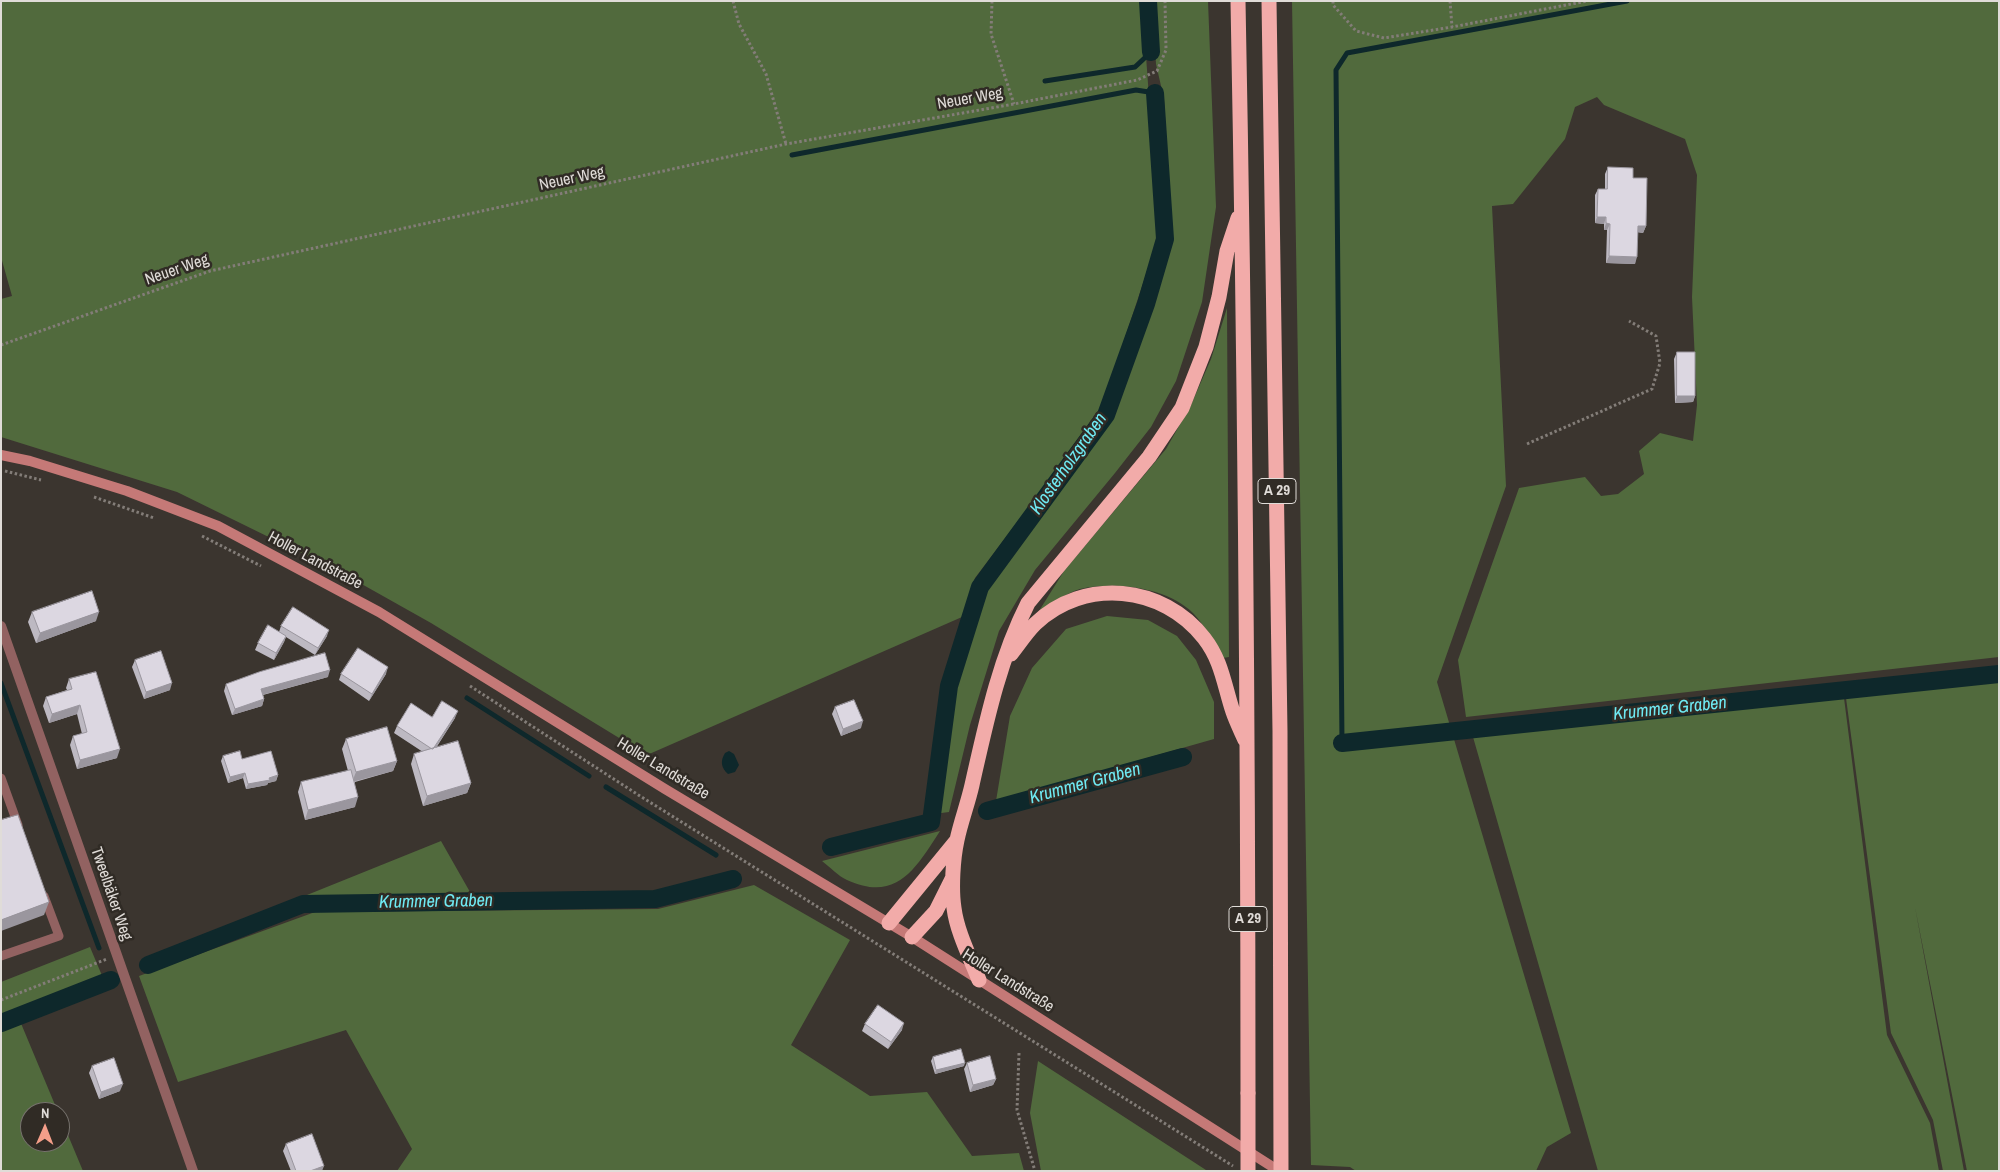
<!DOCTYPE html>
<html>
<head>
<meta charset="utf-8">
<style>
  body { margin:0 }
  #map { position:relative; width:2000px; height:1172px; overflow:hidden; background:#3b352f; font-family:"Archivo Narrow",sans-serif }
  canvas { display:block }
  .frame { position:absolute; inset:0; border:2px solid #e0dcd8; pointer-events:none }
  .north { position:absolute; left:20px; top:1102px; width:50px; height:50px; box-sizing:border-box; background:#302b25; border:1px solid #76726d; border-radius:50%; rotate:1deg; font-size:14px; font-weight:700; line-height:20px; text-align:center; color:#e0dcd8 }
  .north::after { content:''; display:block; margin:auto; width:18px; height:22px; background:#f49e89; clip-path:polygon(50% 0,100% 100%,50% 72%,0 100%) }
</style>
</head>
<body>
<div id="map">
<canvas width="2000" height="1172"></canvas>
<div class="frame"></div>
<div class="north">N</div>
</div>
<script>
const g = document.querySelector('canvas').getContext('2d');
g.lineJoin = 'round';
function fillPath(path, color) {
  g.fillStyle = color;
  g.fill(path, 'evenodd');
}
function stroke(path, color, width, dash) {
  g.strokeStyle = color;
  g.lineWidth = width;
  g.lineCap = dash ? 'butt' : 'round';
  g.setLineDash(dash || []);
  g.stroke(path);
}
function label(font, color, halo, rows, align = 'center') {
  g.font = font + ' "Archivo Narrow",sans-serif';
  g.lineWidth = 5;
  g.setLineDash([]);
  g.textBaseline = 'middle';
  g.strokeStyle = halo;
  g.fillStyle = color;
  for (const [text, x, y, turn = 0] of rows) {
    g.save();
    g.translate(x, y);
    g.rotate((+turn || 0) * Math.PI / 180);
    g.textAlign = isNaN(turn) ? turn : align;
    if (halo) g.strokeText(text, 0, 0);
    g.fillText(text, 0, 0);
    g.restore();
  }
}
fillPath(new Path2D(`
  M1,1H1142L1159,235L1100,413L975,578L962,617L647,755L431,623L342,573L177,492L1,437V299L12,296L1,257Z
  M1152,1H1208L1216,207L1202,302L1176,381L1151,427L1115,473L1035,570L999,631L970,725L949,812L934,814L954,688L988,588L1114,416L1172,242L1164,99L1156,64Z
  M1292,1H1999V657L1466,717L1458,660L1519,488L1585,477L1601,496L1618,494L1644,474L1639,451L1660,433L1693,441L1697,405L1692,297L1697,175L1685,139L1604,105L1597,97L1575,107L1565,139L1513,204L1492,206L1506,486L1437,682L1571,1133L1547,1147L1536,1171H1356L1350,1167L1311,1165Z
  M1227,308L1229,657L1223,658C1214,642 1206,627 1193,613C1167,587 1115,581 1080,589C1066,593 1052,604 1039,611L1064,571L1166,449L1191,405L1211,359Z
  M1107,616L1148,620L1177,636L1196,660L1214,702V739L996,801L1010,716L1032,668L1066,629Z
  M1999,681V1171H1967L1915,907L1964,1171H1943L1933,1120L1891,1033L1846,698Z
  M1844,698L1887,1035L1930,1123L1939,1171H1598L1473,737Z
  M940,831C916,868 897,903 847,880C838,876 830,867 822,861Z
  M441,841L470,892L302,897Z
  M754,885L850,940L791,1045L870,1096L927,1092L972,1156L1019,1153L1024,1171H397L412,1149L346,1030L178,1082L139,976L315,912L658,909Z
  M90,947L103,978L1,1015V982Z
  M20,1021L58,1112H30V1142H60V1116L83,1171H1V1028Z
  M1038,1061L1206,1170V1171H1041L1030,1113Z`), '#516a3d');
fillPath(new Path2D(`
  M729,751L734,754L739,765L735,772L728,774C721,768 720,761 725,753Z`), '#0e282b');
stroke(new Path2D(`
  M1045,81L1135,67L1151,52
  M792,155L1136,90L1155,93
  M1,683L99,948
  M467,698L589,776
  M1342,743L1336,70L1347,53L1627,1
  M606,787L716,855`), '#0e282b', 5);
stroke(new Path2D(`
  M1148,1L1151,52
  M1342,743L1999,674
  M987,811L1183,757
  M831,847L931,822L949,686L980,587L1106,415L1146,304L1165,239L1155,93
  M148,965L303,904L655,899L733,879
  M1,1023L111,980`), '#0e282b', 18);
stroke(new Path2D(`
  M733,1L739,24L766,74L786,144
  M992,1L991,34L1014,104
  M1333,1V5L1356,31L1384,38L1452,27L1587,1
  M1450,1L1452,27
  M1,345L210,271L786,144L1014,104L1137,80L1157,71L1166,50L1165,1
  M1527,444L1652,389L1660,363L1656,336L1629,321
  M5,471L41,480
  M94,497L154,518
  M202,536L261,566
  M470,686L640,796L1233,1166
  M1,1000L107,959
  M1019,1053L1017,1110L1035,1171`), '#837d78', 3, [2.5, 2.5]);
stroke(new Path2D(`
  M1,778L18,825
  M1,956L59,936L44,896`), '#926261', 9);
stroke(new Path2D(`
  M1,626L193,1171`), '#926261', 10);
stroke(new Path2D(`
  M1,455L30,461L127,491L218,526L379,612L665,789L912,937L1279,1171`), '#c57977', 10);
stroke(new Path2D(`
  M1238,1C1245,365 1248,729 1248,1093
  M1269,1L1280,731L1281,1171
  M1011,654C1019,644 1026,633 1035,624C1084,577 1163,585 1204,638C1222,661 1224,685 1233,712C1236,721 1241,731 1245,740
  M889,923L957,840
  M912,937L936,911L952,879
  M979,980C970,957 957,932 954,908C951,889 953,858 957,840C961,821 968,803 972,785C986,723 999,660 1028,603L1149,457L1182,408L1206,347L1219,297L1227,251L1238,218`), '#f2aba9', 15);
stroke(new Path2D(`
  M1248,1171V1093`), '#f2aba9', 15);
fillPath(new Path2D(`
  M1608,167L1633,178L1646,226L1643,233L1638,232L1635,264L1606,263L1607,230H1604V224L1595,223V195L1598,189H1605V174Z
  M1677,352L1695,396L1693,402L1675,403L1674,359Z
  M32,612L96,621L36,643L28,622Z
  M281,626L327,636L315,655L286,637L284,642L274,660L255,650L258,643L279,632Z
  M135,660L170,690L144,699L132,667Z
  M341,674H386L369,701L339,680Z
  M328,677L263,695L264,699L262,706L232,715L224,691L226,684Z
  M69,679L117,758L77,769L70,745L73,736L82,734L77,714L49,723L43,706L46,697L67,690L66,688Z
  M835,707L861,728L841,736L832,714Z
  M432,717L455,718L436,748L471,783L467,793L423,806L411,764L414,754L423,752L394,733L397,726Z
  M346,739L397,761L393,771L355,782V807L305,820L298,792L301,782L348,771L342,749Z
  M223,756L242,759L278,775L276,781L268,783L267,785L246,789L243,778L228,783L221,761Z
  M865,1024L902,1030L888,1049L862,1031Z
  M933,1057L964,1066L935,1074L931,1061Z
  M967,1063L996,1079L993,1085L970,1092L964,1069Z
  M92,1066L120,1091L99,1099L89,1073Z
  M286,1144L322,1171H291L283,1151Z`), '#bdb9c2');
fillPath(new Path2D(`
  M1597,217H1606L1604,224L1595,223Z
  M1606,223L1610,224L1607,230H1604Z
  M1638,226H1646L1643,233L1635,232Z
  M1609,256L1637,257L1635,264L1606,263Z
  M1677,396H1695L1693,402L1675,403Z
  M99,612L96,621L36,643L40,633Z
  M329,630L327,636L315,655L318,648Z
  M286,636L284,642L274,660L276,653Z
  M388,667L386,674L369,701L372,694Z
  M330,670L328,677L258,696L261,689Z
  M172,683L170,690L144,699L146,692Z
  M264,699L262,706L232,715L235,709Z
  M80,705L77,714L49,723L52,714Z
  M458,711L455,718L430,756L433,750Z
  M863,721L861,728L841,736L843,729Z
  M120,749L117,758L77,769L80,760Z
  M397,761L393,771L352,782L356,772Z
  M245,773L243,778L228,783L230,777Z
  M278,775L276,781L268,783L267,785L246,789L248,784Z
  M471,783L467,793L423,806L427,796Z
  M358,797L355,807L305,820L308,810Z
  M49,902L44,915L1,931V920Z
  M904,1023L902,1030L888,1049L891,1042Z
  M965,1063L964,1066L935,1074L936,1070Z
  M996,1079L993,1085L970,1092L973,1085Z
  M123,1084L120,1091L99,1099L101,1092Z
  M324,1166L322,1171H310Z`), '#9a969e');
const building = new Path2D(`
  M1608,167L1633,168V178H1647L1646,226H1638L1637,257L1609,256L1610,224L1606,223V217H1597L1598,189H1607Z
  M1677,352H1695V396H1677Z
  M92,591L99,612L40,633L32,612Z
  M293,607L329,630L318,648L281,626Z
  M268,625L286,636L276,653L258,643Z
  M358,648L388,667L372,694L341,674Z
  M161,651L172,683L146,692L135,660Z
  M325,653L330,670L261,689L264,699L235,709L226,684L259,672Z
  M96,672L120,749L80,760L73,736L87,732L80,705L52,714L46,697L72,689L69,679Z
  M854,700L863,721L843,729L835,707Z
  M442,701L458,711L433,749H432L397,726L411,703L432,717Z
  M387,727L397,761L356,772L346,739Z
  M458,741L471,783L427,796L414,754Z
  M240,751L242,759L271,751L278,775L269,778L270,780L248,784L245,773L230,777L223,756Z
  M351,770L358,797L308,810L301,782Z
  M18,815L49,902L1,920V820Z
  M878,1005L904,1023L891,1042L865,1024Z
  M961,1049L965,1063L936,1070L933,1057Z
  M990,1056L996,1079L973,1085L967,1063Z
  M114,1058L123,1084L101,1092L92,1066Z
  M312,1134L324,1166L310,1171H296L286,1144Z`);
fillPath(building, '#dcd7e1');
stroke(building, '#9a969e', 1);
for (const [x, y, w] of [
  [1277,491,38],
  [1248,919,38]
]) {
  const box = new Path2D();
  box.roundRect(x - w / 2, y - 12.5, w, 25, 4);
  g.fillStyle = '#302b25';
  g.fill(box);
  stroke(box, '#e0dcd8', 1);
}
label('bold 15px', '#e0dcd8', null, [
  ["A 29",1277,491],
  ["A 29",1248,919]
]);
label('16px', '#e0dcd8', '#302b25', [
  ["Neuer Weg",970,99,-10],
  ["Neuer Weg",572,179,-12],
  ["Neuer Weg",177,270,-19],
  ["Holler Landstraße",315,561,28],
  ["Holler Landstraße",663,769,31],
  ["Tweelbäker Weg",111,894,71],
  ["Holler Landstraße",1008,981,32]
]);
label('italic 18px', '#6feaf3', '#302b25', [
  ["Klosterholzgraben",1069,464,-55],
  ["Krummer Graben",1670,709,-6],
  ["Krummer Graben",1085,784,-15],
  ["Krummer Graben",436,902,-1]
]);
</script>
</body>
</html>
